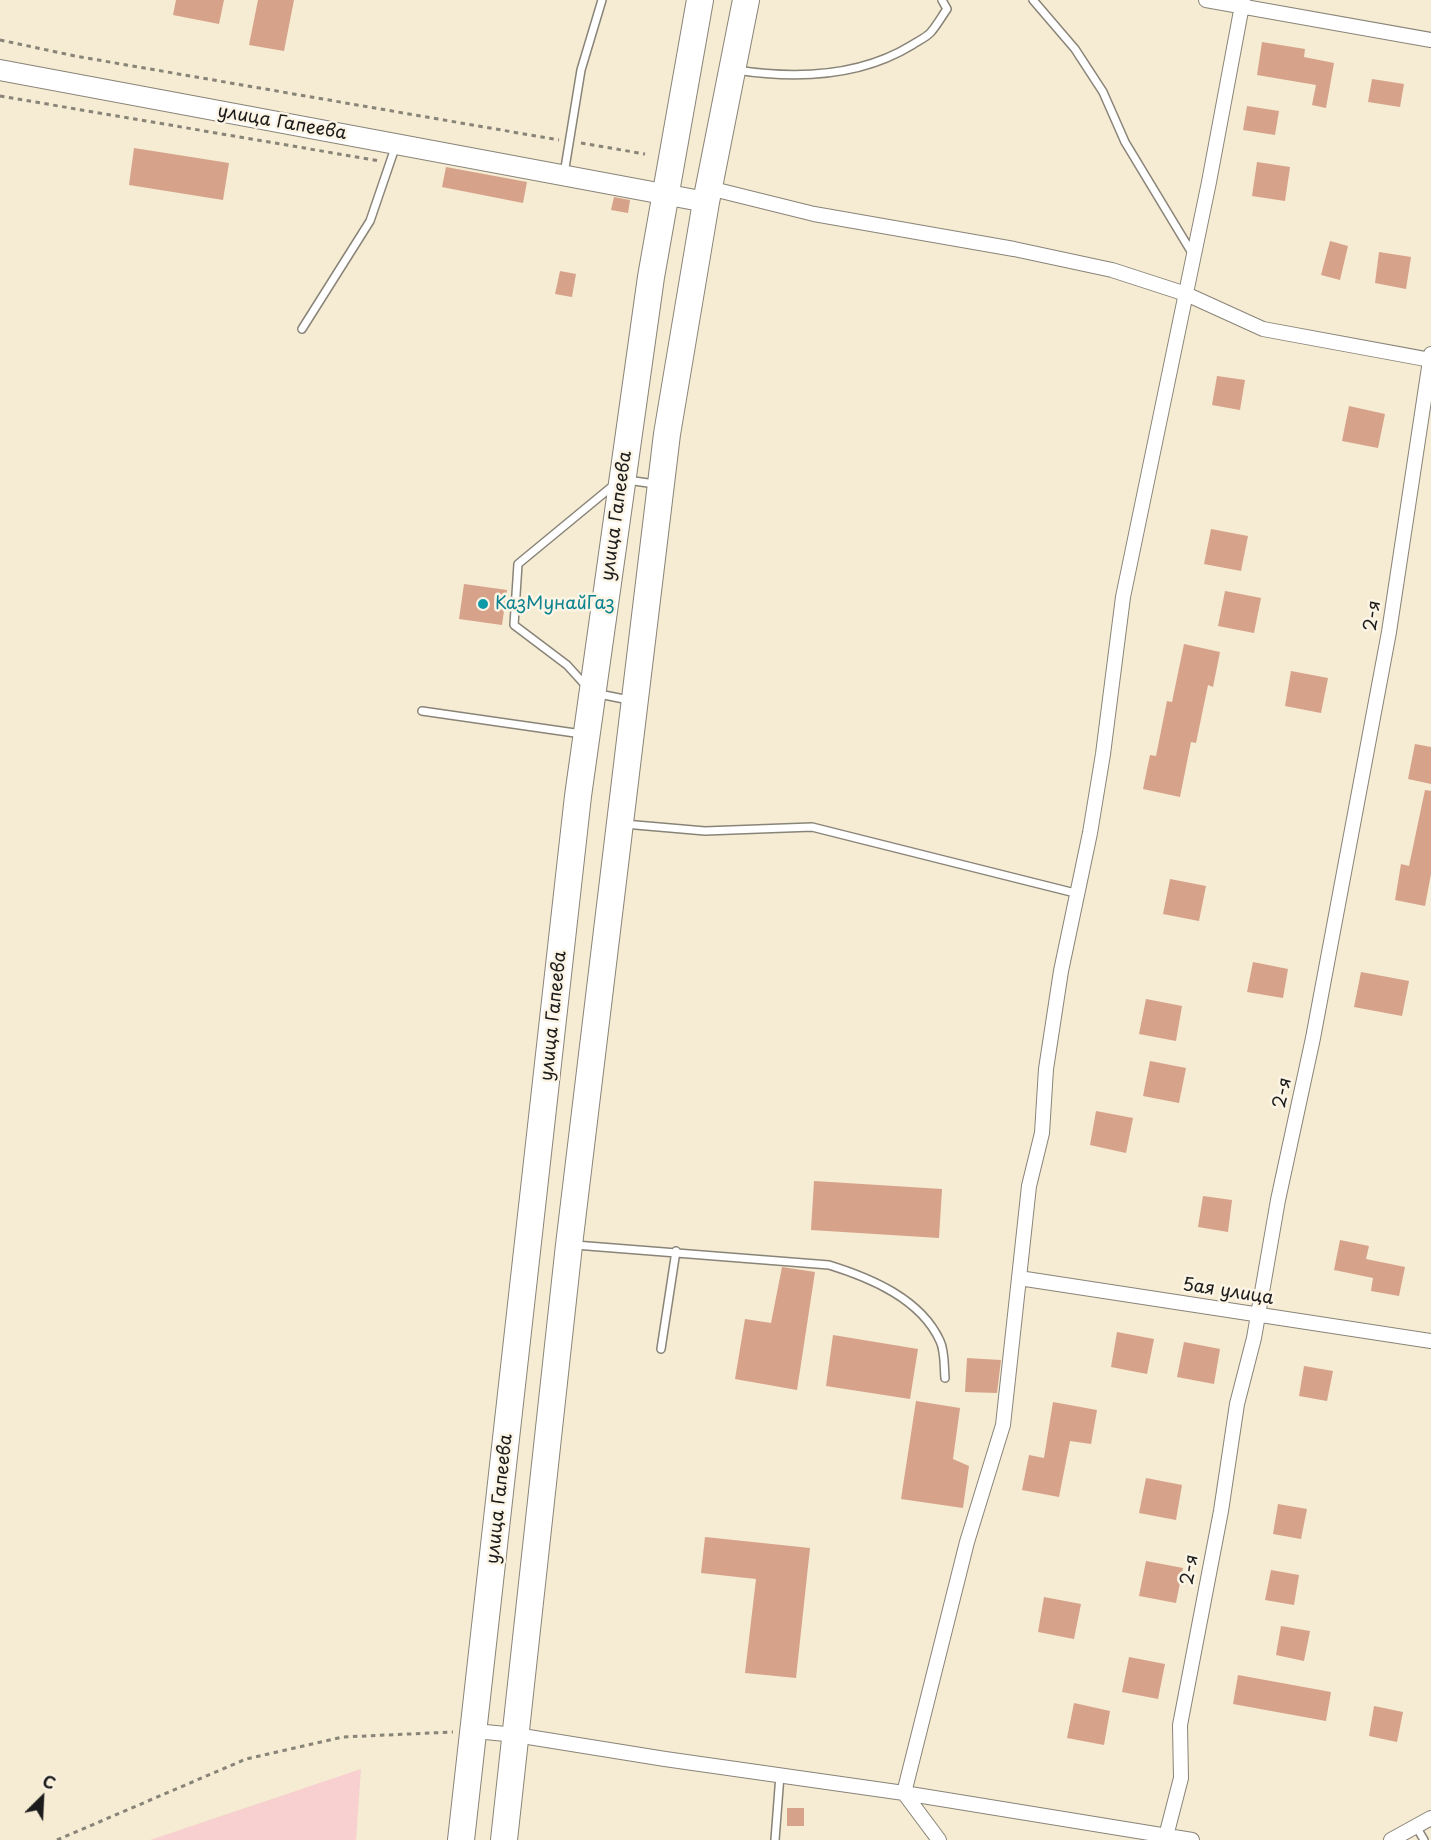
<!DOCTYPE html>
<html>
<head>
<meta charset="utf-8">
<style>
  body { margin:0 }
  #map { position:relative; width:1431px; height:1840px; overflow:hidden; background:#f6ebd3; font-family:"Playpen Sans",sans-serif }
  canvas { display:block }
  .north { position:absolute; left:12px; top:1768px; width:60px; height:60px; -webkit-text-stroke:4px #fcf5e5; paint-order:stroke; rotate:24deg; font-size:16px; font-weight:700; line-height:24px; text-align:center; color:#1c1c1c }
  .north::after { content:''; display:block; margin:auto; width:21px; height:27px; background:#1c1c1c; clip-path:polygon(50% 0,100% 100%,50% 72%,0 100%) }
</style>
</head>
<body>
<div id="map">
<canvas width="1431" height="1840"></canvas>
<div class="north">С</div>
</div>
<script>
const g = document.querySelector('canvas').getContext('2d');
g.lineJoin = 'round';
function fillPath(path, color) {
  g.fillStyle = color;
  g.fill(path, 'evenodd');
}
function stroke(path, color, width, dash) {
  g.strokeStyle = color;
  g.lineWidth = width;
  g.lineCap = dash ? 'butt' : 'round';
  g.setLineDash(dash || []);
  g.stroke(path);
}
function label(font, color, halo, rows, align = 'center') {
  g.font = font + ' "Playpen Sans",sans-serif';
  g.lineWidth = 5;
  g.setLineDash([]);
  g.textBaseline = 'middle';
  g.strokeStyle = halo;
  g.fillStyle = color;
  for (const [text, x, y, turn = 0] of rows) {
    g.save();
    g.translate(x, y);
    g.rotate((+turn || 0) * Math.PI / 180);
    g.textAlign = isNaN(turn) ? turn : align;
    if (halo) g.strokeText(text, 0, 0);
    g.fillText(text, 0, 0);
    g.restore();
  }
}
fillPath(new Path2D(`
  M361,1769L356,1840H150Z`), '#f7d0cf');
fillPath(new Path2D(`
  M176,0H224L219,24L173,15Z
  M258,0H294L284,51L249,45Z
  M1262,42L1305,49L1304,57L1334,63L1326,108L1312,105L1316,85L1257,75Z
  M1372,79L1404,84L1400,107L1368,102Z
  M1247,106L1279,111L1275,135L1243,130Z
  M134,148L229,163L223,200L129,185Z
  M1257,162L1290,167L1285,201L1252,196Z
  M446,167L527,182L523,203L442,187Z
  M614,197L630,200L628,213L611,210Z
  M1330,241L1348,246L1340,280L1321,275Z
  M1379,252L1411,257L1406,289L1375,283Z
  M560,271L576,274L572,297L555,294Z
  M1217,376L1245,380L1240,410L1212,405Z
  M1349,406L1385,414L1378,448L1342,441Z
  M1211,529L1248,536L1241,571L1204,564Z
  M464,584L507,590L502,625L459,619Z
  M1225,591L1261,598L1254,633L1218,626Z
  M1184,644L1220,652L1213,687L1208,685L1196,743L1191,742L1180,797L1143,789L1150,755L1156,756L1167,701L1172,702Z
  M1291,671L1328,678L1321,713L1285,706Z
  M1415,744L1431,747V784L1408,779Z
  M1425,790L1431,791V874L1425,906L1395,900L1401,864L1409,866Z
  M1170,879L1206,886L1199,921L1163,914Z
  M1253,962L1288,969L1283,998L1247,992Z
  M1361,972L1409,981L1402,1016L1354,1007Z
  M1146,999L1182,1006L1176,1041L1139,1034Z
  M1150,1061L1186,1068L1179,1103L1143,1096Z
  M1096,1111L1133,1118L1126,1153L1090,1145Z
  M814,1181L942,1189L939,1238L811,1230Z
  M1203,1196L1232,1200L1228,1232L1198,1227Z
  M1340,1240L1369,1246L1366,1259L1405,1267L1399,1296L1371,1291L1373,1278L1334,1270Z
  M782,1267L815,1272L797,1390L735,1379L745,1319L771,1323Z
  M1117,1332L1154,1339L1147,1374L1111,1367Z
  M833,1335L918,1349L910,1399L826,1386Z
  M1184,1342L1220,1349L1214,1384L1177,1377Z
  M967,1358L1001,1360L997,1393L965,1392Z
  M1304,1366L1333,1371L1327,1401L1299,1396Z
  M916,1401L960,1408L953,1459L969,1466L963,1508L901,1499Z
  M1053,1402L1097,1410L1091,1444L1070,1441L1059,1497L1022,1490L1029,1455L1044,1458Z
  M1146,1478L1182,1485L1176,1520L1139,1513Z
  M1278,1504L1307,1509L1301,1539L1273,1534Z
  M705,1537L810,1548L796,1678L745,1673L756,1579L701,1573Z
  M1146,1561L1183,1568L1176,1603L1139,1596Z
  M1271,1570L1299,1575L1294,1605L1265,1600Z
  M1044,1597L1081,1604L1074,1639L1038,1632Z
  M1281,1626L1310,1631L1304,1661L1276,1655Z
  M1129,1657L1165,1664L1158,1699L1122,1692Z
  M1238,1675L1331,1692L1326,1721L1233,1704Z
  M1074,1703L1110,1711L1104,1745L1067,1738Z
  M1374,1706L1403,1712L1397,1742L1369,1736Z
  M787,1808H804V1826H787Z`), '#d7a28a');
const lane = new Path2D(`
  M1033,0L1075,49L1103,92L1125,142L1192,253
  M736,70C795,79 860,77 912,45C918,41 927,37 931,32C937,25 942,16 947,9L942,0
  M564,174L581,70L602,0
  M302,329L370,221L396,145
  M627,480L655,484
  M587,687L567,665L514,625L518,564L615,484
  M599,694L629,700
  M422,711L582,734
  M624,824L705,831L812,827L1075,893
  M575,1245L829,1265C871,1278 921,1299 940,1341C945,1351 944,1367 945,1378
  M661,1349L676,1251
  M1417,1828L1424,1840
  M775,1840L780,1775`);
const street = new Path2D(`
  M1206,0L1431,40
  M709,188L814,214L1014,249L1112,270L1186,294L1263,329L1431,360
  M1019,1278L1431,1341
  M475,1731L516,1735L665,1759L904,1793L1192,1840
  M939,1840L904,1793L967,1542L1003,1425L1029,1186L1042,1133L1046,1069L1061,971L1090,833L1103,754L1123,597L1209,182L1243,0
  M1165,1840L1181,1778L1180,1725L1221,1511L1237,1404L1254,1338L1278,1200L1313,1038L1389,632L1431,354
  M1391,1840L1431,1818`);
const secondary = new Path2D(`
  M0,70L706,202`);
const highway = new Path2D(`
  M461,1840L578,796L651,277L700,0
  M504,1840L569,1245L667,434L706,202L746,0`);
stroke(lane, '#898478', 10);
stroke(street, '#898478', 16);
stroke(secondary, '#898478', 22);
stroke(highway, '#898478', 28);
stroke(new Path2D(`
  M0,40L75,56L559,140
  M0,96L380,161
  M581,143L645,154
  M57,1840L246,1759L343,1737L453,1732`), '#898478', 3, [4.5, 4.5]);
stroke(lane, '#fff', 7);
stroke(street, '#fff', 14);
stroke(secondary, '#fff', 20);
stroke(highway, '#fff', 26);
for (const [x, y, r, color] of [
  [483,604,6,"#0f9aa8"]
]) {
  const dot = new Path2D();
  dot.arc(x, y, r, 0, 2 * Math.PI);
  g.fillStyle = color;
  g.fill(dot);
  stroke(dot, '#fcf5e5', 2);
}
label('18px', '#1c1c1c', '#fcf5e5', [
  ["улица Гапеева",282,123,10],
  ["улица Гапеева",617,516,-82],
  ["2-я",1373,616,-81],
  ["улица Гапеева",554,1016,-84],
  ["2-я",1283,1093,-78],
  ["5ая улица",1228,1292,9],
  ["улица Гапеева",500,1499,-84],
  ["2-я",1190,1570,-80]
]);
label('18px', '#0d838f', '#fcf5e5', [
  ["КазМунайГаз",495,604]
], 'left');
</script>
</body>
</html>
